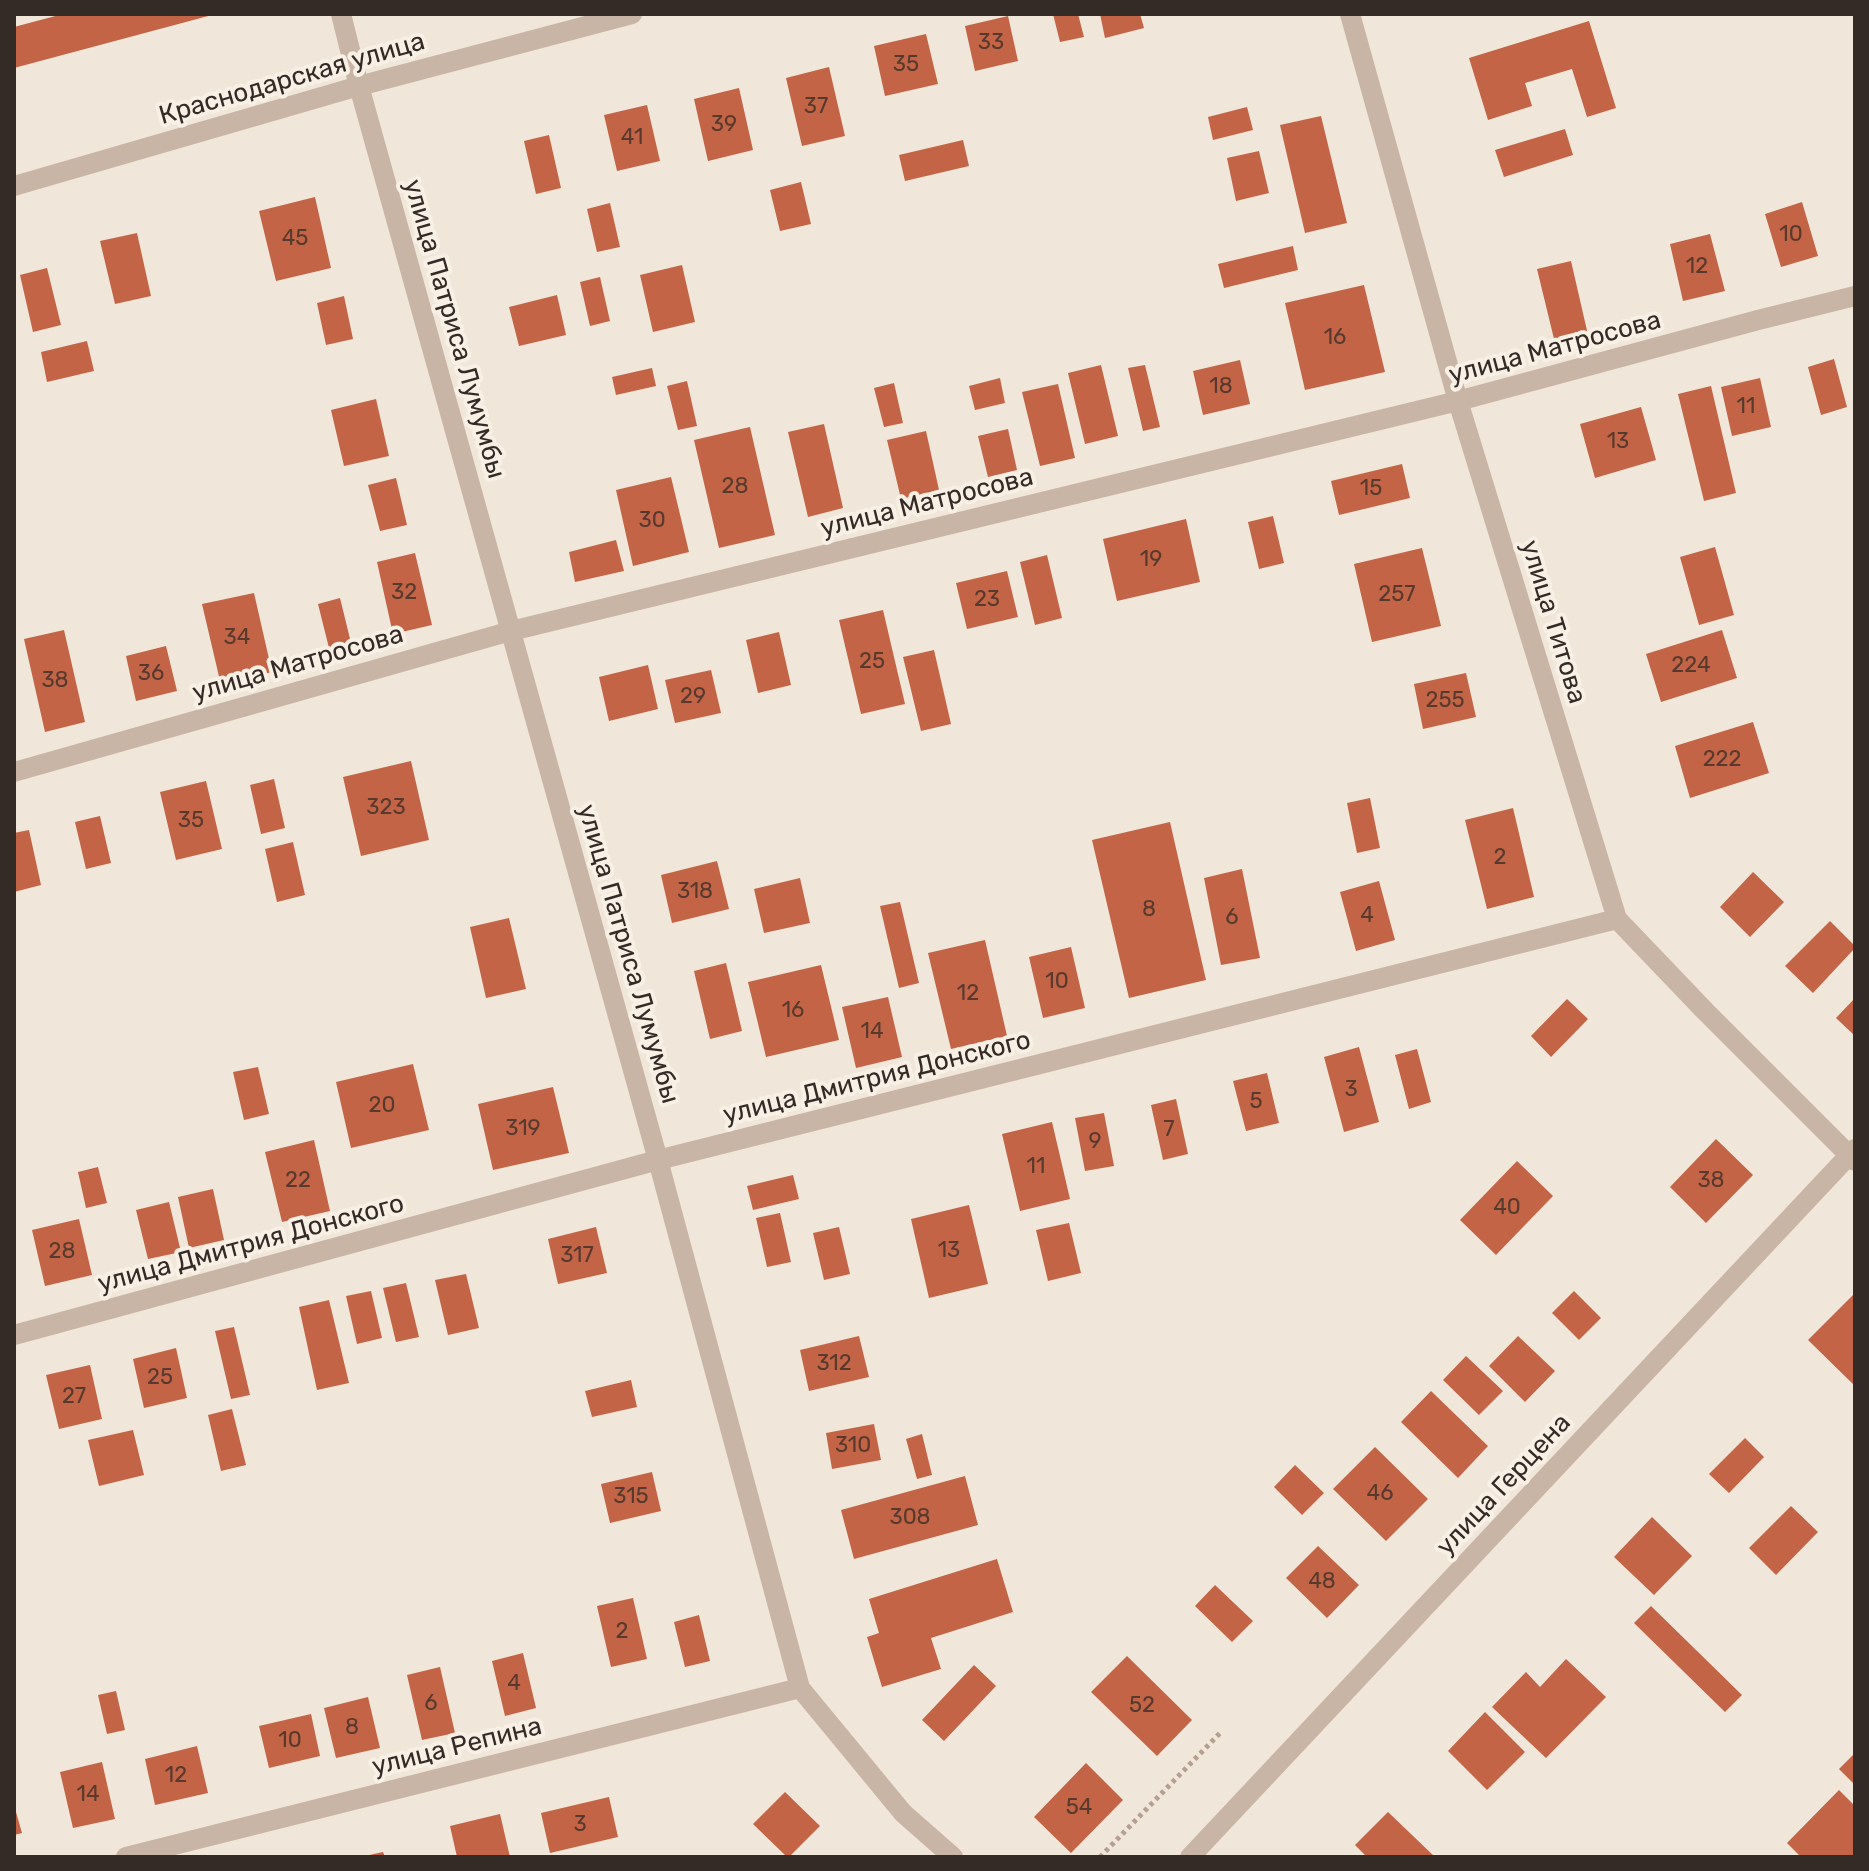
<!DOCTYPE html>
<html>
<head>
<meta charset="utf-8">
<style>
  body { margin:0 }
  #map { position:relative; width:1869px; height:1871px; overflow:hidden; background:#f0e6d9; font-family:Rubik,sans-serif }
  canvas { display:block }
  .frame { position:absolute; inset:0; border:16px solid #342b26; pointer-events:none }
</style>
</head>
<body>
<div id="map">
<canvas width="1869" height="1871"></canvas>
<div class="frame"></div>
</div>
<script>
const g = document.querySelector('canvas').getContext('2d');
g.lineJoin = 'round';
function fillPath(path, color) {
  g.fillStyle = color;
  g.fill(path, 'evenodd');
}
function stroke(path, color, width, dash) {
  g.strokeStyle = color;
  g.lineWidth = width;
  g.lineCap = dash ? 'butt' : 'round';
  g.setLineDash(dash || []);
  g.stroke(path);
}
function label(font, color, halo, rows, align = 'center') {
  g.font = font + ' Rubik,sans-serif';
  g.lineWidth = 8;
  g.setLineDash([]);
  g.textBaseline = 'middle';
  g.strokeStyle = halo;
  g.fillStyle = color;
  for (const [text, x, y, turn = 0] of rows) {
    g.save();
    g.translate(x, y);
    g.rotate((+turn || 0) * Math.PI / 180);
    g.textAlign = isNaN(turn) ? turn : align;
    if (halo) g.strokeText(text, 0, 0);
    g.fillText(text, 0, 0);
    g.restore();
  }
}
fillPath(new Path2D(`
  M63,14H212V15L14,68V27Z
  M1053,14H1078L1084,37L1060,42Z
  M1100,14H1140L1144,28L1105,38Z
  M1008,16L1018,61L975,71L965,26Z
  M1589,21L1616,108L1587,117L1572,69L1525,83L1532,106L1488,120L1469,58Z
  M926,34L938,84L885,96L874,46Z
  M829,67L845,136L802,146L786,78Z
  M739,88L753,150L708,161L694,99Z
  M647,105L660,161L617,171L604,115Z
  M1247,107L1253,130L1213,140L1208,117Z
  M1321,116L1347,223L1305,233L1280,125Z
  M1565,129L1573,155L1504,177L1495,150Z
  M549,135L561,188L536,194L524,141Z
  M963,140L969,166L905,181L899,155Z
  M1259,151L1269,193L1236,201L1227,158Z
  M801,182L811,224L780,231L770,190Z
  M315,197L331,268L276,281L259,211Z
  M1802,202L1818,256L1781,267L1765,214Z
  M610,203L620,247L597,252L587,209Z
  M137,233L151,296L115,304L100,241Z
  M1710,234L1725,291L1683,301L1670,244Z
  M1293,246L1298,270L1224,288L1218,264Z
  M1571,261L1588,335L1555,343L1537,269Z
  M682,265L695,322L653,332L640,275Z
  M47,268L61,325L33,332L20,275Z
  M600,277L610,321L590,326L580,282Z
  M1364,285L1385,372L1305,390L1285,303Z
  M557,295L566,335L519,346L509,307Z
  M344,296L353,339L326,345L317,303Z
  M87,341L94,371L47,382L41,352Z
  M1834,359L1847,407L1821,415L1808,367Z
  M1240,360L1250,404L1203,415L1193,371Z
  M1101,365L1118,436L1085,444L1068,373Z
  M1145,365L1160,427L1143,431L1128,368Z
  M652,368L656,386L616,395L612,377Z
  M1000,378L1005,403L975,410L969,386Z
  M1760,378L1771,427L1732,436L1721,387Z
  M687,381L697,426L678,430L667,386Z
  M894,383L903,423L884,427L874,388Z
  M1058,384L1075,458L1040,466L1022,392Z
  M1711,386L1736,493L1704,501L1678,394Z
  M376,399L389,456L344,466L331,410Z
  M1641,407L1656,460L1595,478L1580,424Z
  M824,424L843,508L808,517L788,432Z
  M750,427L775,535L719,548L694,440Z
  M1008,429L1017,470L988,477L978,436Z
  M926,431L939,490L901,499L887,440Z
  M1402,464L1410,498L1339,515L1331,481Z
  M671,477L689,552L633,566L616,490Z
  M396,478L407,525L380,531L368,485Z
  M1273,516L1284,563L1259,569L1248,522Z
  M1186,519L1200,582L1117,601L1103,539Z
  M616,540L624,571L575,582L569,552Z
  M1715,547L1734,615L1699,625L1680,557Z
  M1422,548L1441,626L1372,642L1354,564Z
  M415,553L432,625L393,634L377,562Z
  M1047,555L1062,618L1035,625L1020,562Z
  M1007,571L1018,617L967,629L956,583Z
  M254,593L272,672L221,685L202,604Z
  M340,598L352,647L330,652L318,604Z
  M883,610L905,704L861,714L839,620Z
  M64,630L85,722L45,732L24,639Z
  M1722,630L1737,678L1661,702L1646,654Z
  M779,632L791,685L758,693L746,640Z
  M166,646L177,691L136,701L126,656Z
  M934,650L951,724L921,731L903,657Z
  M648,665L658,709L609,721L599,677Z
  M711,670L721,713L675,723L665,680Z
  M1466,673L1476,717L1423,729L1414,684Z
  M1753,722L1769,773L1690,798L1675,746Z
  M411,761L429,840L361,856L343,777Z
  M274,779L285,828L261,834L250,785Z
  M206,781L222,849L176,860L160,792Z
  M1370,798L1380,848L1357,853L1347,803Z
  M1513,808L1534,897L1487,909L1465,820Z
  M100,816L111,863L86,869L75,822Z
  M1170,822L1206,980L1129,998L1092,840Z
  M29,830L41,885L14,892V833Z
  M293,842L305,895L277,902L265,849Z
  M717,861L729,909L672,923L661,875Z
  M1242,869L1260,958L1221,965L1204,878Z
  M1753,872L1784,902L1750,937L1720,907Z
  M800,878L810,923L764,933L754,889Z
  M1379,881L1395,940L1356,951L1340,892Z
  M900,902L919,983L899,988L880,906Z
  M509,918L526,989L486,998L470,927Z
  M1830,921L1855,946V948L1813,993L1785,966Z
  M985,940L1007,1036L951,1049L928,953Z
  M1071,947L1085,1008L1043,1018L1029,957Z
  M726,963L742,1031L710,1039L694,971Z
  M821,965L839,1040L766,1057L748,982Z
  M888,997L902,1057L856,1068L842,1007Z
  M1855,998V1036L1836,1018Z
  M1567,999L1588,1019L1551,1057L1531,1036Z
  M1359,1047L1379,1122L1344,1132L1324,1057Z
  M1417,1049L1431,1102L1409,1109L1395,1055Z
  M413,1064L429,1130L351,1148L336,1082Z
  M258,1067L269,1114L244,1120L233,1072Z
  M1267,1073L1279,1123L1246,1131L1233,1081Z
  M553,1087L569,1153L493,1170L478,1104Z
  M1176,1099L1188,1154L1163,1160L1151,1105Z
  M1104,1113L1114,1166L1085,1171L1075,1118Z
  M1052,1122L1070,1199L1020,1211L1002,1134Z
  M1716,1139L1753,1175L1706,1223L1670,1187Z
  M314,1140L330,1211L282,1222L265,1152Z
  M1517,1161L1553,1196L1496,1255L1460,1220Z
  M98,1167L107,1203L86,1208L78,1172Z
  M793,1175L799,1199L753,1210L747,1186Z
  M213,1189L224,1240L189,1248L178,1197Z
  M169,1202L181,1252L148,1259L136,1210Z
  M969,1205L988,1284L929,1298L911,1219Z
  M780,1213L791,1262L767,1267L756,1218Z
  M79,1219L92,1275L45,1286L32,1230Z
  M1069,1223L1081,1273L1048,1281L1036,1230Z
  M596,1227L607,1273L558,1284L548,1239Z
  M839,1227L850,1274L824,1280L813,1233Z
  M466,1274L479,1328L448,1335L435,1280Z
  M406,1283L419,1337L396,1342L383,1288Z
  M371,1291L382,1338L357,1344L346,1296Z
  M1574,1291L1601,1318L1579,1340L1552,1313Z
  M1855,1293V1386L1808,1340Z
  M329,1300L349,1383L317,1390L299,1307Z
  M234,1327L250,1395L231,1399L215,1331Z
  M859,1336L869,1377L809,1391L800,1350Z
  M1518,1336L1555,1371L1525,1402L1489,1366Z
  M176,1348L187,1398L144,1408L133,1359Z
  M1466,1356L1503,1391L1479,1415L1443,1380Z
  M90,1365L102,1419L59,1429L46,1375Z
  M631,1380L637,1407L592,1417L585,1391Z
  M1431,1391L1488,1446L1458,1478L1401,1422Z
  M232,1409L246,1465L221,1471L208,1415Z
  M874,1424L881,1460L832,1469L826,1433Z
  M133,1430L144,1475L99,1486L88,1440Z
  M922,1434L932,1475L917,1479L906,1439Z
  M1745,1438L1764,1457L1729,1493L1709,1474Z
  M1375,1447L1428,1499L1386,1541L1333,1489Z
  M1295,1465L1324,1493L1302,1515L1274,1487Z
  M652,1472L661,1511L610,1523L601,1484Z
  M965,1476L978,1525L854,1559L841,1510Z
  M1791,1506L1818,1532L1776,1575L1749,1548Z
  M1652,1517L1692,1556L1654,1595L1614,1557Z
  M1318,1546L1359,1585L1327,1618L1286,1578Z
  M997,1559L1013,1612L931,1638L941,1669L882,1687L867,1637L879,1633L869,1599Z
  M1215,1585L1253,1621L1232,1642L1195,1606Z
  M633,1598L647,1659L611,1667L597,1606Z
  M1651,1606L1742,1695L1725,1712L1634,1623Z
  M699,1615L710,1661L685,1667L674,1622Z
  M523,1653L536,1708L505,1716L492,1661Z
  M1127,1656L1192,1720L1157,1756L1091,1692Z
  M1566,1659L1606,1697L1546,1758L1492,1707L1526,1672L1540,1687Z
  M974,1665L996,1686L944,1741L922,1720Z
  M440,1667L455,1733L422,1740L407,1675Z
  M116,1691L125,1730L107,1734L98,1695Z
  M368,1697L380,1748L336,1758L324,1708Z
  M1485,1712L1525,1752L1487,1790L1448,1751Z
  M311,1714L320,1756L269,1768L259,1726Z
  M197,1746L208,1793L155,1805L145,1759Z
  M1855,1753V1785L1839,1769Z
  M102,1762L115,1819L73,1828L60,1772Z
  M1086,1763L1123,1800L1071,1853L1034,1817Z
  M1839,1790L1855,1806V1857H1801L1787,1843Z
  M785,1792L820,1826L789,1857H787L753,1824Z
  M609,1797L618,1837L550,1853L541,1813Z
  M14,1805L22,1833L14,1835Z
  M1388,1812L1435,1857H1367L1355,1845Z
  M500,1814L510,1857H457L450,1826Z
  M383,1852L385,1857H365V1856Z`), '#c26445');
stroke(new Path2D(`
  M1100,1857L1222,1731`), '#b49f90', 5, [4, 4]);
stroke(new Path2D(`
  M341,14L359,86L658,1160L800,1688L903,1813L953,1857
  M1350,14L1458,401L1617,919L1705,1011L1855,1161
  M14,186L359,86L632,14
  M14,772L511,631L1458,401L1758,320L1855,296
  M14,1335L658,1160L1617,919
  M126,1857L800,1688
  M1190,1857L1855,1149`), '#c8b5a6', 20);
label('22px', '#58392e', null, [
  ["33",991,43],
  ["35",906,65],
  ["37",816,107],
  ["39",724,125],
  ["41",632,138],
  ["10",1791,235],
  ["45",295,239],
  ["12",1697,267],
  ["16",1335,338],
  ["18",1221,387],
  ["11",1746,407],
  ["13",1618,442],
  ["28",735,487],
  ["15",1371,489],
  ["30",652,521],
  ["19",1151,560],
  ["32",404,593],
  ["257",1397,595],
  ["23",987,600],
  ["34",237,638],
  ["25",872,662],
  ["224",1691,666],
  ["36",151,674],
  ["38",55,681],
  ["29",693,697],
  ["255",1445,701],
  ["222",1722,760],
  ["323",386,808],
  ["35",191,821],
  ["2",1500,858],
  ["318",695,892],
  ["8",1149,910],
  ["4",1367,916],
  ["6",1232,918],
  ["10",1057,982],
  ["12",968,994],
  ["16",793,1011],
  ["14",872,1032],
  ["3",1351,1090],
  ["5",1256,1102],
  ["20",382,1106],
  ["319",523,1129],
  ["7",1169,1130],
  ["9",1095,1142],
  ["11",1036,1167],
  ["22",298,1181],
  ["38",1711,1181],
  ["40",1507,1208],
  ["13",949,1251],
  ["28",62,1252],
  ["317",577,1256],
  ["312",834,1364],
  ["25",160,1378],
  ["27",74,1397],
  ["310",853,1446],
  ["46",1380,1494],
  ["315",631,1497],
  ["308",910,1518],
  ["48",1322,1582],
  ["2",622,1632],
  ["4",514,1684],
  ["6",431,1704],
  ["52",1142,1706],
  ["8",352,1728],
  ["10",290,1741],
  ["12",176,1776],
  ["14",88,1795],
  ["54",1079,1808],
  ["3",580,1825]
]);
label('26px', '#342b26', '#f8f0e5', [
  ["Краснодарская улица",292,79,-16],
  ["улица Патриса Лумумбы",454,329,74],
  ["улица Матросова",1555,348,-15],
  ["улица Матросова",927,503,-14],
  ["улица Титова",1553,622,73],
  ["улица Матросова",298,664,-16],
  ["улица Патриса Лумумбы",628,954,74],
  ["улица Дмитрия Донского",877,1078,-14],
  ["улица Дмитрия Донского",251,1244,-15],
  ["улица Герцена",1504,1485,-47],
  ["улица Репина",457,1747,-14]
]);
</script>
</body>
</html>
